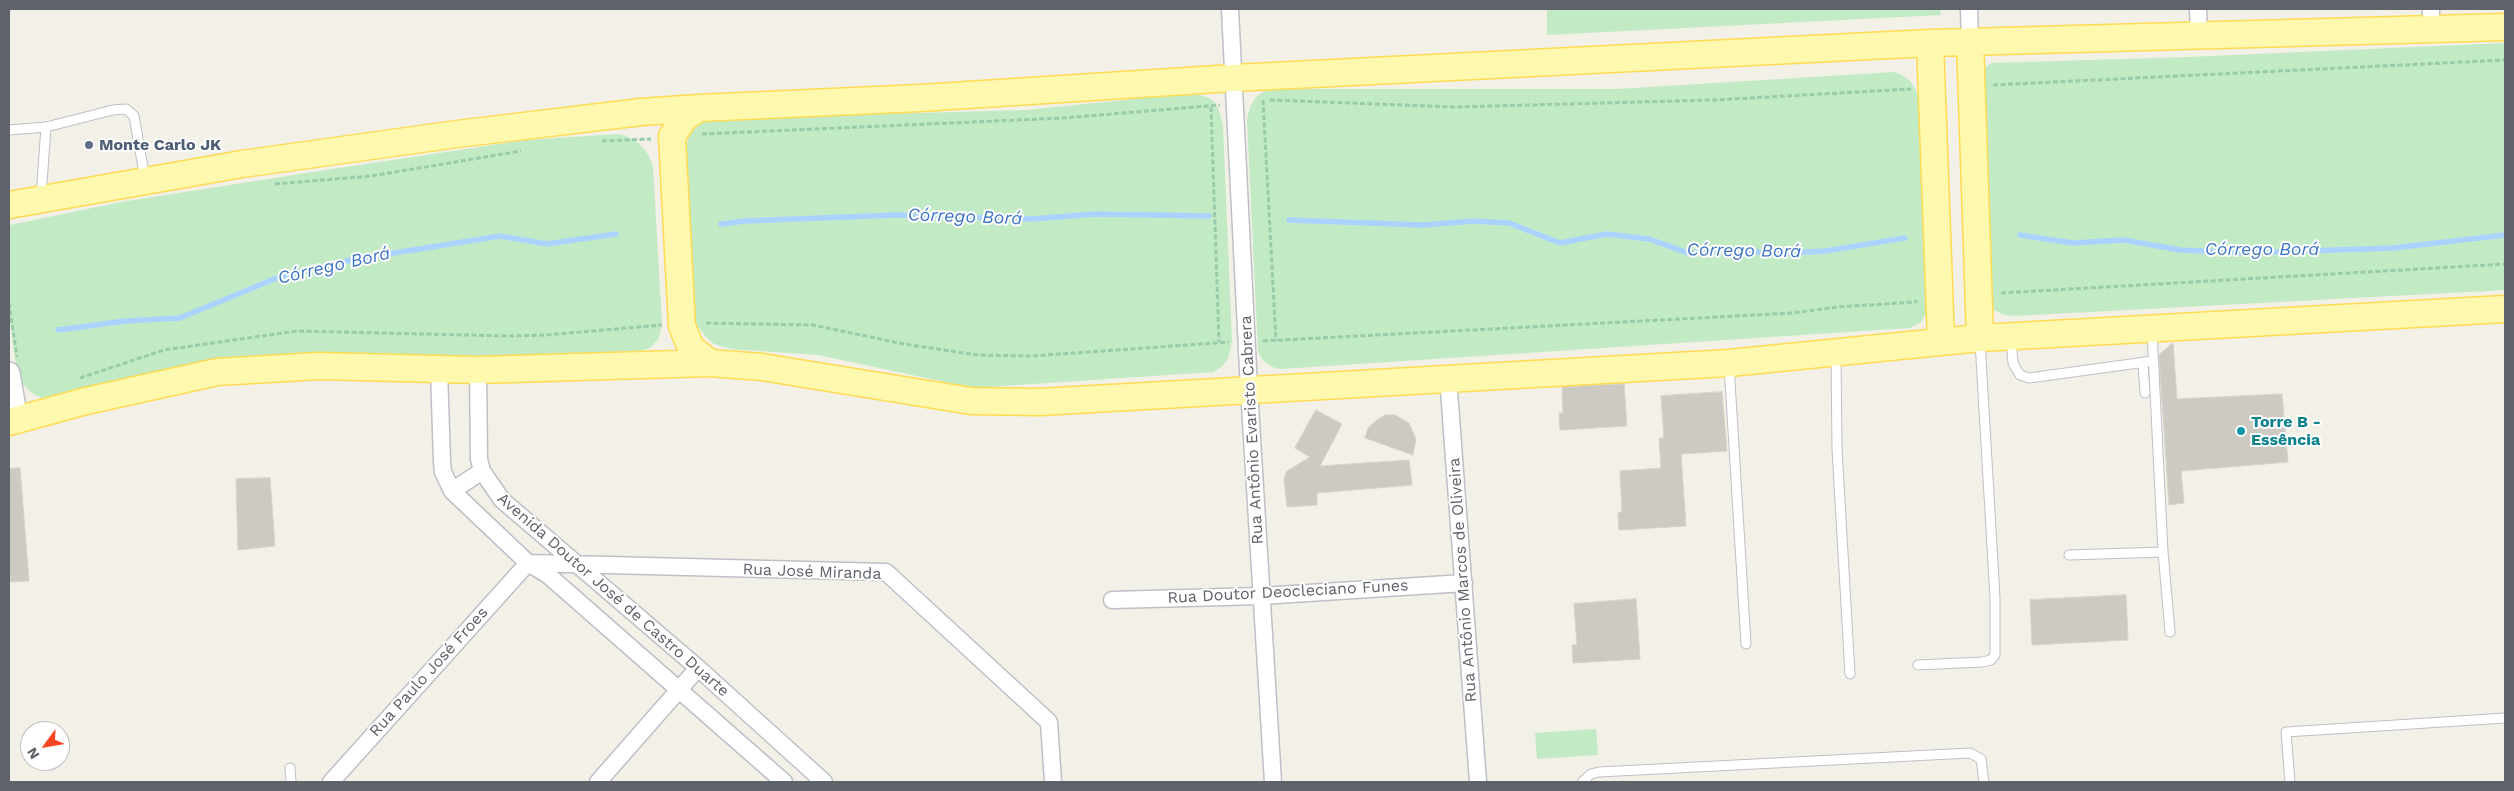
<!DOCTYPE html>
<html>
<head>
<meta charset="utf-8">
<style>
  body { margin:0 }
  #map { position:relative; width:2514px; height:791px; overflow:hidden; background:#f2f0e7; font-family:"Work Sans",sans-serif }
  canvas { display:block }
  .frame { position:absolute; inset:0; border:10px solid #5e6269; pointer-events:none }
  .north { position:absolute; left:20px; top:721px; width:50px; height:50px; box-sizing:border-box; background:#fff; border:1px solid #bfc0c3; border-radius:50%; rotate:238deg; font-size:14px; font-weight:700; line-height:20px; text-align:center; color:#5e6269 }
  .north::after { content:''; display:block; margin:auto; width:18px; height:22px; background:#fb4424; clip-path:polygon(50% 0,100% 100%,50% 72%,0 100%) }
</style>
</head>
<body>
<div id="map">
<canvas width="2514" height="791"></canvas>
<div class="frame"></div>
<div class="north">N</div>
</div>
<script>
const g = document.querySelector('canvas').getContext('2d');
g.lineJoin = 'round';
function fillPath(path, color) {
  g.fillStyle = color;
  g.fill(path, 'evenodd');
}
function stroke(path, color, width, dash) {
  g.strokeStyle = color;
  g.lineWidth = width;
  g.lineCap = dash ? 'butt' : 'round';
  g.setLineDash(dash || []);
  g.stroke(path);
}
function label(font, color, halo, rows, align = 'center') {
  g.font = font + ' "Work Sans",sans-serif';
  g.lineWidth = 4;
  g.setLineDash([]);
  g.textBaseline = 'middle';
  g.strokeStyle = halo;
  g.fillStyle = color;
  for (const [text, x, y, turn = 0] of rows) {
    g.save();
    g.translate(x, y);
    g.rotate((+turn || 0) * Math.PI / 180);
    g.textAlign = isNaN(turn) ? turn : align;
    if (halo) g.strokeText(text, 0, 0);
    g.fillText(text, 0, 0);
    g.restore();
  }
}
fillPath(new Path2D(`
  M1547,9H1940L1941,15L1547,35Z
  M2505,43V290L2015,316L2004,315L1992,309L1978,73L1991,63L2188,57Z
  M1894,72C1910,77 1915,85 1919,100L1927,312L1921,322L1910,328L1281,369C1269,367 1263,363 1258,351L1247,120C1250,104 1255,93 1271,89H1617Z
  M1183,94C1212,95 1217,98 1223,125L1232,341C1229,358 1228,364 1213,372L973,388L818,355L731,349L714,344L706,337L697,325L694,306L686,150C688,134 694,126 707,119L1026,110Z
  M618,134C637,138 648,149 653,167L662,324L659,338L650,348L634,353L487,357L251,359L179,366L47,399C37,397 28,392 22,382C10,361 4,250 10,225L121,202L319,171L526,140Z
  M1596,729L1598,755L1537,759L1535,733Z`), '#c2ebc5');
stroke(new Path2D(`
  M1289,220L1423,225L1474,221L1509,223L1560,243L1607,234L1649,239L1688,253L1732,249L1772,254L1825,251L1905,238
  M721,224L745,221L896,215L1032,219L1095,214L1209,216
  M2020,235L2073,243L2124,240L2180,250L2248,253L2393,248L2505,235
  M58,330L125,321L180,318L279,277L350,260L500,236L547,244L616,234`), '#aad4ff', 5.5);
const building = new Path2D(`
  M2173,343L2177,399L2282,394L2288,462L2181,471L2184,503L2169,505L2159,355Z
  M1624,384L1627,426L1560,430L1559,413H1563L1562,387Z
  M1722,392L1727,451L1681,454L1686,526L1619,530L1618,513L1622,512L1620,471L1661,468L1659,438H1664L1661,396Z
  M1316,410L1342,424L1320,466L1409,460L1412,485L1317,493V505L1287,507L1284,479L1287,471L1310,457L1295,448Z
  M1386,415H1395L1409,423L1416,439L1413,455L1365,438L1368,428L1377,420Z
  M20,468L29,581L9,582V469Z
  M270,478L275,546L238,550L236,479Z
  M2126,595L2128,640L2032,645L2030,600Z
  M1636,599L1640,659L1573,663L1572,645H1577L1574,604Z`);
fillPath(building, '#cdcac4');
stroke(building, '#d7d3c5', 1);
const service = new Path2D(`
  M9,130L46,127L113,110L126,109L134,116L145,179
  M41,197L46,127
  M2152,331L2163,552L2170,632
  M2011,339L2013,363L2020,375L2029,378L2153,361
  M1836,354L1837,449L1850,674
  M2143,363L2145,393
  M1729,365L1746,644
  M2069,555L2163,552
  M1918,665L1982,662L1991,660L1995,655V598L1980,341
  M290,768L291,782
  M1582,782L1591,774L1599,772L1970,753L1981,759L1984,782
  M2290,782L2286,732L2505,718`);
const minor = new Path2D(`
  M1230,9L1249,389L1273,782
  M1969,9L1970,41
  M2198,9L2199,36
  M2431,9V30
  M478,370L479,459L482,471L502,500L698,668L824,782
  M439,371L442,462L443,472L452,491L528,563L548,575L784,782
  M1448,377L1478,782
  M452,491L482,471
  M1112,600L1261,596L1464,583
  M331,782L528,563L886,572L1049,722L1053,782
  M598,782L698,668`);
const tertiary = new Path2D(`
  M9,373L17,420`);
const primary = new Path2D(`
  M1970,41L1980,338
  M1930,43L1941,341
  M699,108L685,117L672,136L682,326L691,348L710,363
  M9,205L242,164L457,134L641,112L699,108L921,98L1233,78L1930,43L2505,27
  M9,422L86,401L217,372L319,366L478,370L710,363L762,367L971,401L1040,402L1729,363L1980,338L2505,309`);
stroke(service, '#bec0c7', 11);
stroke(minor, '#bec0c7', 19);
stroke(tertiary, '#bec0c7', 24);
stroke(primary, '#ffdb53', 29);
stroke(new Path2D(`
  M1993,85L2505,60
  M1263,100L1276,341
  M1270,100L1455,107L1714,100L1911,89
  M1211,107L1219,342
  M702,134L1063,118L1220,105
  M602,141L651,139
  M275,184L371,176L521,151
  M2001,293L2505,264
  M9,303L17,357
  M706,323L813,325L904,344L977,355L1032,356L1229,342
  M1263,341L1793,313L1837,307L1916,302V300
  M80,378L164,350L297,331L509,336L546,335L662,325`), '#98cbab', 3, [5, 2.5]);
stroke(service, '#fff', 9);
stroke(minor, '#fff', 16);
stroke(tertiary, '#fff', 21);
stroke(primary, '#fff8af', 26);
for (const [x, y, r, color] of [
  [89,145,5,"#5c6f8a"],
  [2241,431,5,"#0f9aa8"]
]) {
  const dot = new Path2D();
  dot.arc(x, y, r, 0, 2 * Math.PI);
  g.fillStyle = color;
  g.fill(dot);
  stroke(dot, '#fff', 2);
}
label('bold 16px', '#4e5e75', '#fff', [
  ["Monte Carlo JK",99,145]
], 'left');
label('bold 16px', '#0d838f', '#fff', [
  ["Torre B -",2251,422],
  ["Essência",2251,440]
], 'left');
label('16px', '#5e6269', '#fff', [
  ["Rua Antônio Evaristo Cabrera",1252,430,-93],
  ["Rua José Miranda",812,572,2],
  ["Rua Antônio Marcos de Oliveira",1463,580,-94],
  ["Rua Doutor Deocleciano Funes",1288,592,-3],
  ["Avenida Doutor José de Castro Duarte",613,595,41],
  ["Rua Paulo José Froes",429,672,-48]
]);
label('italic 18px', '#3d76c6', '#fff', [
  ["Córrego Borá",965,217,2],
  ["Córrego Borá",2262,250],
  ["Córrego Borá",1744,251,1],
  ["Córrego Borá",334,266,-13]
]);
</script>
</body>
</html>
